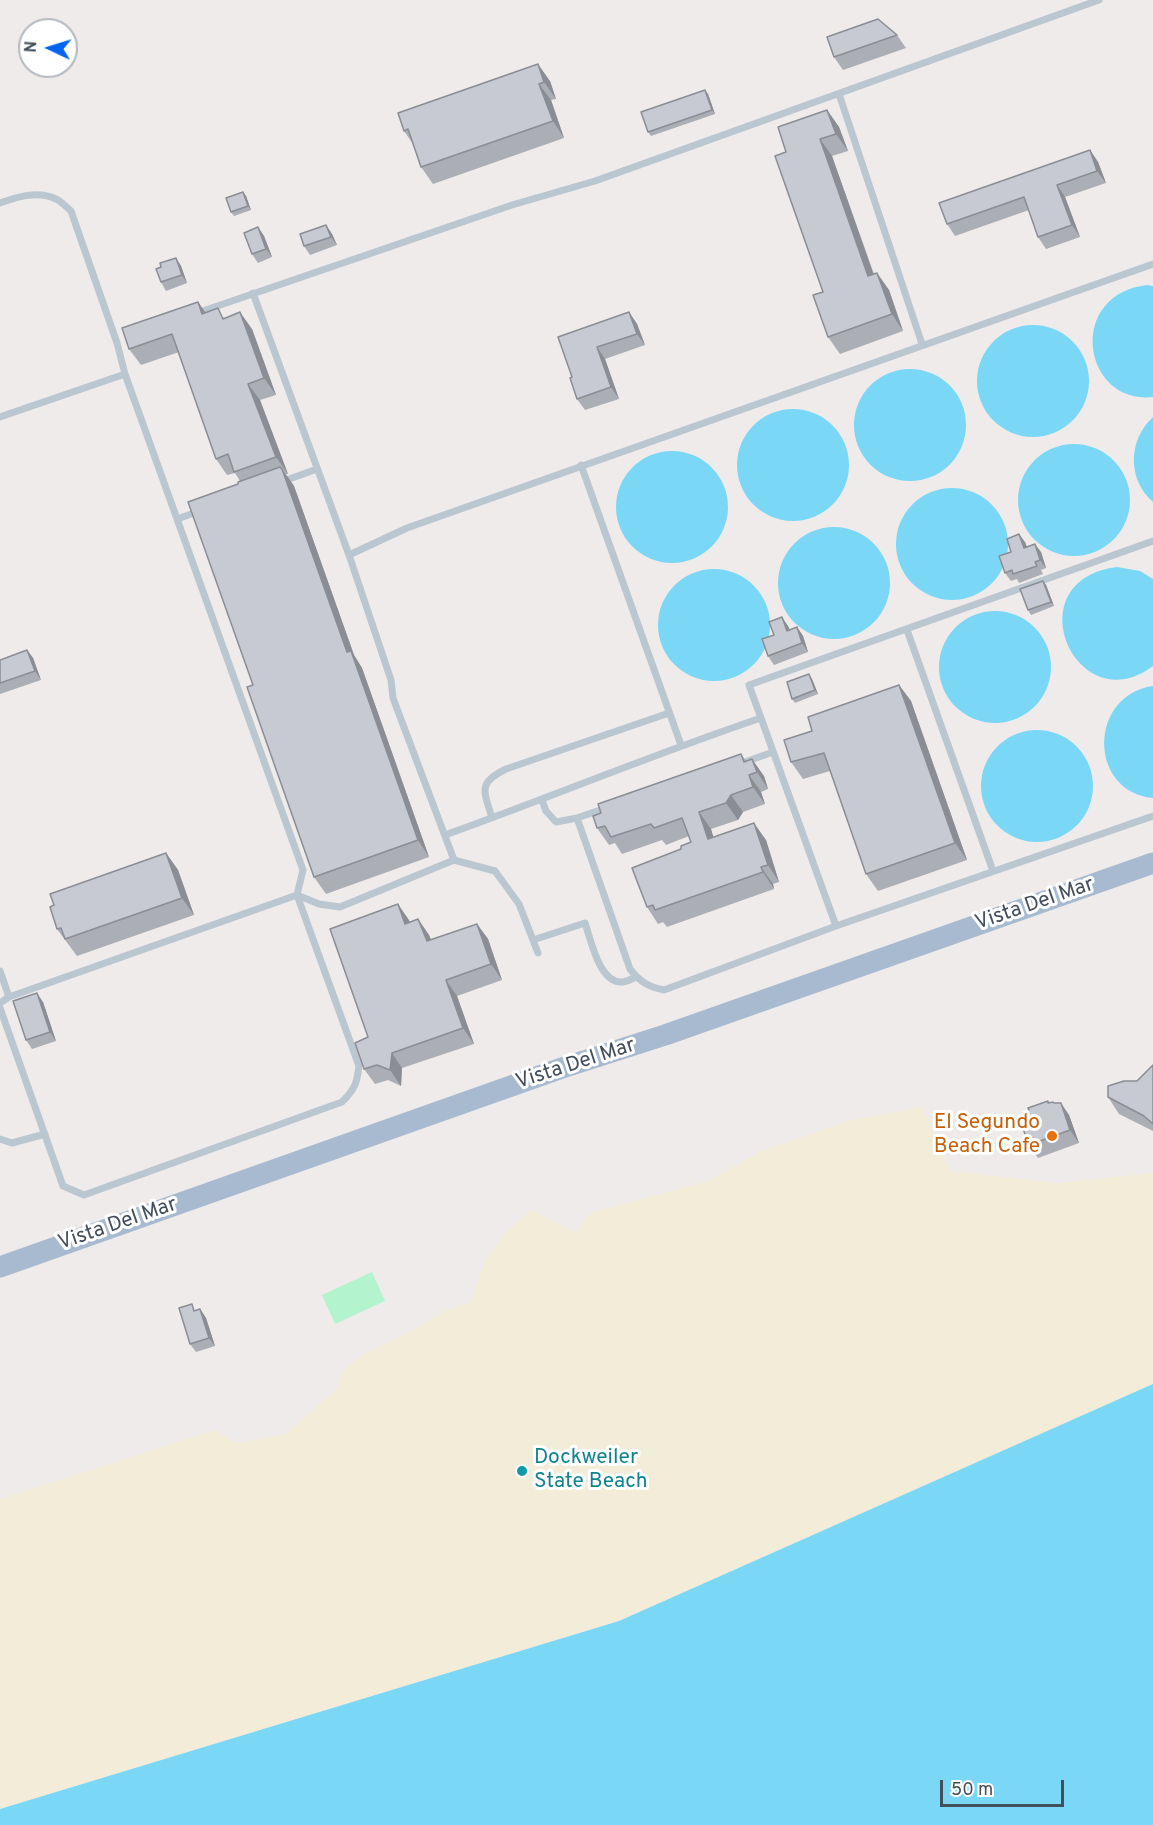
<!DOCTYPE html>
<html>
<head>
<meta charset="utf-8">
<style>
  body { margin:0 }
  #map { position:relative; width:1153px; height:1825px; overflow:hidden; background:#efebeb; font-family:Overpass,sans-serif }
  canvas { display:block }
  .north { position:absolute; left:18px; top:18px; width:60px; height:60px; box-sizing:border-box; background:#fff; border:2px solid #b3b8bd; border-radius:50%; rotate:274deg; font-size:16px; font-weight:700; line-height:24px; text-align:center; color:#424e5b }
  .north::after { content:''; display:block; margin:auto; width:21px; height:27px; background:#0464f0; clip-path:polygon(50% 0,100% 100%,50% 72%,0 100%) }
  .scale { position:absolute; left:940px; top:1780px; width:124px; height:27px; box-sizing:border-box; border:3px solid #424e5b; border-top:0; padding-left:8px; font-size:18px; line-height:21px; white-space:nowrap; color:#424e5b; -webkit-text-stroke:4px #fff; paint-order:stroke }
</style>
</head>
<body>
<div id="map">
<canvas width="1153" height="1825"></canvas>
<div class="north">N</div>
<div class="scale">50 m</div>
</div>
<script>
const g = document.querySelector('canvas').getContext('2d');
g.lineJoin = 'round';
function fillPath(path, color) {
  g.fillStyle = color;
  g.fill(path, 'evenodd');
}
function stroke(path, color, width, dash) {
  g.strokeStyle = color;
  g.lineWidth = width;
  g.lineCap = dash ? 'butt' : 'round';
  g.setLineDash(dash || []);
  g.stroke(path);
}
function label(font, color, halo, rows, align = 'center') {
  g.font = font + ' Overpass,sans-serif';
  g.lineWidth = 6;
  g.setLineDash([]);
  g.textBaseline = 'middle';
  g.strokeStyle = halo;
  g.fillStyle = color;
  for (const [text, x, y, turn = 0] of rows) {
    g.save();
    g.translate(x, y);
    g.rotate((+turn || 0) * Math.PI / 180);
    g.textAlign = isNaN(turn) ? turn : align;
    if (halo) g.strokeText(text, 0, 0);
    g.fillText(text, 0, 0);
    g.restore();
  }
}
fillPath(new Path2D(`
  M372,1272L385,1301L335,1324L322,1295Z`), '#b3f3ce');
fillPath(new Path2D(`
  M923,1107L950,1171L1059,1183L1153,1173V1384L619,1621L0,1809V1499L215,1430L236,1443L286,1434L337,1389L343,1371L364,1354L419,1327L447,1310L471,1302L484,1263L504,1235L531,1210L577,1233L585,1219L593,1212L709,1181L759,1152L847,1121Z`), '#f3ecd9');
fillPath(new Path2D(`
  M1147,285L1153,286V397C1083,405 1065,295 1147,285Z
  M977 381a56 56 0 1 1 112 0a56 56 0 1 1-112 0Z
  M854 425a56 56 0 1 1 112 0a56 56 0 1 1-112 0Z
  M737 465a56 56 0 1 1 112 0a56 56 0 1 1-112 0Z
  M1153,417V502C1127,479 1128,440 1153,417Z
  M1018 500a56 56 0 1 1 112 0a56 56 0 1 1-112 0Z
  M616 507a56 56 0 1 1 112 0a56 56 0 1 1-112 0Z
  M896 544a56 56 0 1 1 112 0a56 56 0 1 1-112 0Z
  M778 583a56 56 0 1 1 112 0a56 56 0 1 1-112 0Z
  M1117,567L1140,571L1153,579V666C1076,724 1013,580 1117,567Z
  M658 625a56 56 0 1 1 112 0a56 56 0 1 1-112 0Z
  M939 667a56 56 0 1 1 112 0a56 56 0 1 1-112 0Z
  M1153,686V798C1088,792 1088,695 1153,686Z
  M981 786a56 56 0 1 1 112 0a56 56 0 1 1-112 0Z
  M1153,1384V1825H0V1809L619,1621Z`), '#7ad8f6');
stroke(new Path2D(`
  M839,94L922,344
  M0,203C17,197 38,190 56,199C61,201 66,207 71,211L117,343L125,374L303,870L297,895L359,1066C357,1083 355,1089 342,1102L84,1195L63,1186L0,1008
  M253,293L349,555L391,680L393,698L454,860
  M197,313L512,205L595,181L1099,0
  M0,417L125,374
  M581,465L681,745
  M281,482L317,469
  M177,519L200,511
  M349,555L407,528L1153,264
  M907,630L993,871
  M761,718L749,685L1153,541
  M745,762L773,752
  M542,800L546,811L556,822L577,818L630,969C640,982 649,987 664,990L836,926L1153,816
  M492,818C484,791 477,783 506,769L669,713
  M577,818L606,808
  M445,835C551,797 654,754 761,718L836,926
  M533,940L585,923C591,940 599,983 622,982C626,982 632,979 636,977
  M0,971L9,997
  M0,1003L9,997L297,895L319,904L340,907L454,860L495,871L519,904L538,953
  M0,1139L12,1143L45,1134`), '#bac6d0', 7);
stroke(new Path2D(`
  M0,1267L562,1068L665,1035L1153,863`), '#a7bacf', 21);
fillPath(new Path2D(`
  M897,35L906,48L843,70L834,57Z
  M550,81L556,99L551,100L564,138L433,184L421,167L413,144L404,131L398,113Z
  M708,94L715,114L651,136L648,132Z
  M827,110L839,127L848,151L832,156L874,274L877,273L889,290L903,331L840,354L828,337L823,292L786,152Z
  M1090,150L1098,162L1106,183L1065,197L1080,237L1046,249L1038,237L1029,210L955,236L947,224Z
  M243,192L246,196L251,210L234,216L231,212Z
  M326,225L332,234L337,245L310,255L304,246Z
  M258,227L264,236L272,257L258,263L252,254Z
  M176,258L181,266L187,283L166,291L161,282V267Z
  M198,302L205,312L225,318L252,329L276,395L260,400L288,474H286L294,486L354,655L362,668L429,857L326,894L314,877L253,685L238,484L240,481L235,473L227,475L216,459L179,352L141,365L129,349Z
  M629,312L637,324L645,345L605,359L619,399L585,410L577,399L572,377Z
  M1025,542L1027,547L1041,552L1046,568L1041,570L1043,574L1019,583L1017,579L1011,581L1005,573L1011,552Z
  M1043,581L1046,585L1054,606L1031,615L1028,610Z
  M788,626L790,630L797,627L803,636L808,652L774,665L768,656L774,635Z
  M27,650L33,658L41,680L0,694V660Z
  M812,679L818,694L795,703L792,699Z
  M899,685L911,701L967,860L878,891L866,874L830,771L803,779L791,762L812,731Z
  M741,754L746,761L764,776L768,789L761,792L765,804L743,812L738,820L711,829L713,837L766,840L779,882L773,884L774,889L667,927L663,922L658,924L647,907L681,849L691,842L689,836L666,845L662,840L622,854L615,843L609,845L597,828Z
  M166,853L178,870L194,915L77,956L57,929Z
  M418,919L429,935L431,940L477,924L488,939L502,980L457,996L474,1044L402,1068L401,1086L388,1080L375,1084L364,1069L368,1037L409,920V922Z
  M43,1002L56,1041L32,1049L26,1040Z
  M1153,1065V1131L1119,1114L1108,1097L1137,1081Z
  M1049,1103H1054L1069,1115L1079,1143L1038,1158L1029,1145Z
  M200,1309L206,1318L215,1346L196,1352L190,1344L197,1310Z`), '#abaeb5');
fillPath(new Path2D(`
  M538,64L550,81L556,99L544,82Z
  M539,84L551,100L564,138L553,121Z
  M705,90L708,94L715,114L712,110Z
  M827,110L839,127L848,151L836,134Z
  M820,139L832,156L880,293L868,276Z
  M1090,150L1098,162L1106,183L1097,171Z
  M1057,185L1065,197L1080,237L1072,225Z
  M243,192L246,196L251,210L248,206Z
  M326,225L332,234L337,245L331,237Z
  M258,227L264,236L272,257L266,249Z
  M176,258L181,266L187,283L182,275Z
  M877,273L889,290L903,331L892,314Z
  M198,302L210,319L202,314Z
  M240,312L252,329L276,395L264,378Z
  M629,312L637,324L645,345L637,334Z
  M597,347L605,359L619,399L611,387Z
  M248,384L260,400L288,474L276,457Z
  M282,469L294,486L354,655L362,668L429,857L418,840L347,652Z
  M1019,534L1025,542L1030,556L1024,548Z
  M1035,544L1041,552L1046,568L1040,560Z
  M1043,581L1046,585L1054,606L1051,602Z
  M782,617L788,626L793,639L787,631Z
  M797,627L803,636L808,652L802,643Z
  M27,650L33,658L41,680L35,671Z
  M809,674L812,679L818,694L815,690Z
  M899,685L911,701L967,860L955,843Z
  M752,759L764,776L768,789L757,772Z
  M749,775L761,792L765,804L753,787Z
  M731,795L743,812L738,820L726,803Z
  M699,812L711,829L719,855L708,839Z
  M754,823L766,840L779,882L768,865Z
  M166,853L178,870L194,915L182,898Z
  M761,867L773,884L774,889L763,872Z
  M398,904L409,920L415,939L405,924Z
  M418,919L429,935L438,957L427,941Z
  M477,924L488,939L502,980L491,964Z
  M446,980L457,996L474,1044L463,1028Z
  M37,993L43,1002L56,1041L50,1032Z
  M392,1053L402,1068L401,1086L390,1070Z
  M1061,1103L1069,1115L1079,1143L1070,1130Z
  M200,1309L206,1318L215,1346L209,1338Z`), '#8b8d94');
const building = new Path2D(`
  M878,19L897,35L834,57L827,37Z
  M538,64L544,82L539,84L553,121L421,167L408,129L404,131L398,113Z
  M705,90L712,110L648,132L641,112Z
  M827,110L836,134L820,139L868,276L877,273L892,314L828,337L813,295L823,292L775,156L786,152L778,127Z
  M1090,150L1097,171L1057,185L1072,225L1038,237L1024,197L947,224L939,203Z
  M243,192L248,206L231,212L226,198Z
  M326,225L331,237L304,246L300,234Z
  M258,227L266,249L252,254L244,233Z
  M176,258L182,275L161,282L156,269L161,267L160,263Z
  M198,302L202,314L218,308L223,319L240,312L264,378L248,384L276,457L234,472L228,454L216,459L172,334L129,349L122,328Z
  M629,312L637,334L597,347L611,387L577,399L570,378L572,377L558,337Z
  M280,467L282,469L347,652L351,651L418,840L314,877L247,687L253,685L188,502L238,484V482Z
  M1019,534L1024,548L1035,544L1040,560L1035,562L1037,566L1013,574L1012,570L1005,573L999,556L1011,552L1007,539Z
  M1043,581L1051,602L1028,610L1020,589Z
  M782,617L787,631L797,627L802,643L768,656L762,639L774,635L769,622Z
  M27,650L35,671L0,683V660Z
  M809,674L815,690L792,699L787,682Z
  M899,685L955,843L866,874L824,753L791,762L784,740L812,731L808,717Z
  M741,754L744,762L752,759L757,772L749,775L753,787L731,795L726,803L699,812L708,839L754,823L768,865L761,867L763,872L655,910L653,905L647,907L632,868L681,849V846L691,842L682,818L654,828L651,824L611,837L605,826L597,828L593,816L601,813L598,804Z
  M166,853L182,898L65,939L61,928L57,929L50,907L54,905L50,894Z
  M398,904L405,924L418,919L427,941L477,924L491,964L446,980L463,1028L392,1053L390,1070L377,1065L364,1069L355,1043L368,1037L330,929Z
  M37,993L50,1032L26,1040L13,1001Z
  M1153,1065V1124L1144,1116L1108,1097V1086L1124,1081H1137Z
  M1048,1101V1103L1053,1102L1054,1103H1061L1070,1130L1029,1145L1019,1118L1025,1115L1024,1112L1029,1110L1028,1108Z
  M192,1304L194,1311L200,1309L209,1338L190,1344L179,1308Z`);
fillPath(building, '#c7cad3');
stroke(building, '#8b8d94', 1.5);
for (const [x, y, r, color] of [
  [1052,1136,6,"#e8710a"],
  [522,1471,6,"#0f9aa8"]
]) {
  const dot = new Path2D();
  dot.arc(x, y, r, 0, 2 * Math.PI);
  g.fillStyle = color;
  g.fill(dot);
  stroke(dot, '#fff', 2);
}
label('21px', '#424e5b', '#fff', [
  ["Vista Del Mar",1035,905,-19],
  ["Vista Del Mar",576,1065,-18],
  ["Vista Del Mar",118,1225,-19]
]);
label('21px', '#c56008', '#fff', [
  ["El Segundo",1040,1124],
  ["Beach Cafe",1040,1148]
], 'right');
label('21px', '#0d838f', '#fff', [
  ["Dockweiler",534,1459],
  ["State Beach",534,1483]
], 'left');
</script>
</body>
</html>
